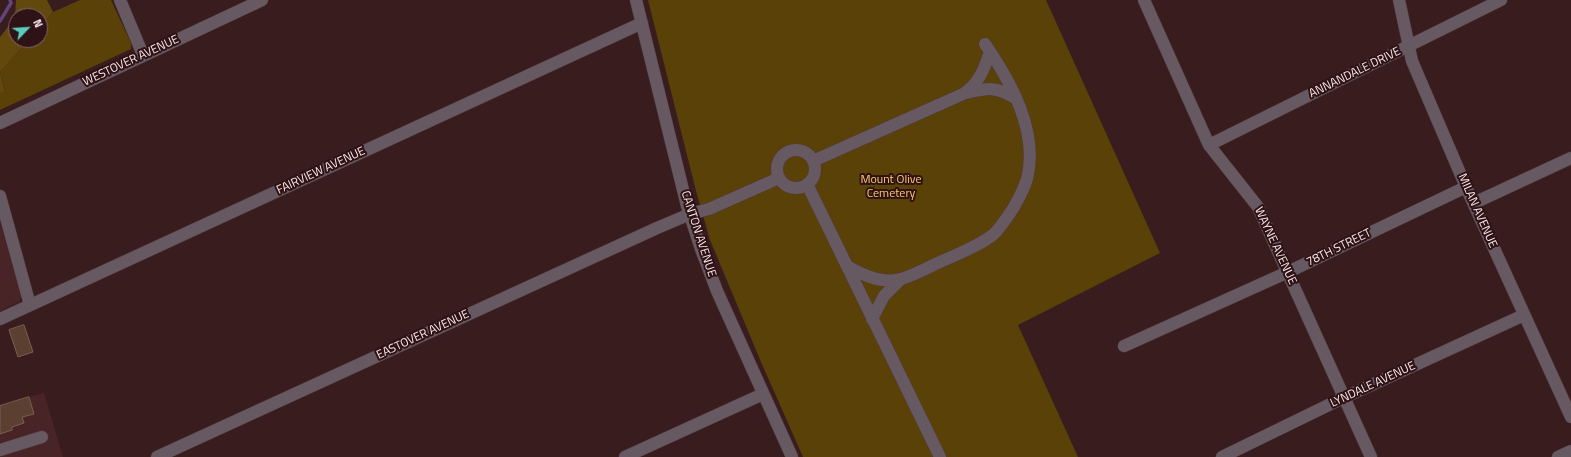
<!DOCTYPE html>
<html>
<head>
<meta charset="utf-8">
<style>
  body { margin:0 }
  #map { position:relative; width:1571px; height:457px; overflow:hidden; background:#381c1e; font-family:"Titillium Web",sans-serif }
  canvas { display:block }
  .north { position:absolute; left:8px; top:8px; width:40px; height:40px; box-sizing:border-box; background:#2e1215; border:1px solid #80696b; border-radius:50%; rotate:65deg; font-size:11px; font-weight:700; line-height:16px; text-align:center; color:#fcecec }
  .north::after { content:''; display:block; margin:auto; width:14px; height:18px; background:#58cec0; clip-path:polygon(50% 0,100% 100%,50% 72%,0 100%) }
</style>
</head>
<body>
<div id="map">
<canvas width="1571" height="457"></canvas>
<div class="north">N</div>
</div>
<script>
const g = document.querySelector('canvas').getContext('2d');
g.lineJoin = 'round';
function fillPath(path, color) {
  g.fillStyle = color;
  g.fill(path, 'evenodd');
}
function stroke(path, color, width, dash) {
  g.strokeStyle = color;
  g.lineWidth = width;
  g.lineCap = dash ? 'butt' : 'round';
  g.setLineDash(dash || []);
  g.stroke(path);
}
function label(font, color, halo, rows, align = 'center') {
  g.font = font + ' "Titillium Web",sans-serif';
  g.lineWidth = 4;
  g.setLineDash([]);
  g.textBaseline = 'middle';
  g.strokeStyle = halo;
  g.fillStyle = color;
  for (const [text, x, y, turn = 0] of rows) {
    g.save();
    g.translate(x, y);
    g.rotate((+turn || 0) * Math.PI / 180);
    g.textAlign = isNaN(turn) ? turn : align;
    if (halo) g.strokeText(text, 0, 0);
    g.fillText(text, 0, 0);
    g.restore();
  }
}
fillPath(new Path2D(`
  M0,222L21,296L20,301L0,311Z
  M44,393L63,457H0V405Z`), '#482427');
fillPath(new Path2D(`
  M80,0H111L131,43V49L0,110V93L5,90L0,72L29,40H40V27L53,12Z
  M648,0H1046L1160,253L1018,325L1078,457H803L761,362L710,240L696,191Z`), '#5a4107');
fillPath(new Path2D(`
  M16,0H47L53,12L40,27V16H16V40H29L0,72L5,91L0,93V37L15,18Z`), '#62480d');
stroke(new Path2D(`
  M0,21L11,3L10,0`), '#61437e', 3.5);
const building = new Path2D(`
  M24,325L33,352L18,357L9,330Z
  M29,397L34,414L22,417L24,423L12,427V430L0,434V406Z`);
fillPath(building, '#5b4031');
stroke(building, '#7b5d4e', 1);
const minor = new Path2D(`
  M120,0L143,55
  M636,0L687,206L701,249L717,291L792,457
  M1144,0L1209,145L1258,207L1371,457
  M1399,0L1412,61L1466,187L1571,417
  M966,93C988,88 996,86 1015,98
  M0,123L262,0
  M1209,145L1501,0
  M777 169a19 19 0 1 1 38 0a19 19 0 1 1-38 0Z
  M813,161L963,94C979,84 984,69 990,52
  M807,184L940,457
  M0,196L30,305
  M1474,203L1571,158
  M847,266C888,290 900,281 940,262C958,254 979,246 994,234C1002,226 1008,216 1014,207C1019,198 1024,189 1027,179C1039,132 1011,82 985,44
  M0,319L642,23
  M872,319L884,296L900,280
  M1124,346L1288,272L1466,187
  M0,450L42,437
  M157,457L657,228L690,214L709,209L779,178
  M625,457L763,394
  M1222,457L1343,398L1524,315
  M1558,457L1571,451`);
stroke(minor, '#53393b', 13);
stroke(minor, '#665961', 12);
label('12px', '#fcecec', '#2e1215', [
  ["WESTOVER AVENUE",131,61,-25],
  ["ANNANDALE DRIVE",1355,73,-26],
  ["FAIRVIEW AVENUE",321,171,-25],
  ["MILAN AVENUE",1477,211,66],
  ["CANTON AVENUE",698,234,72],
  ["WAYNE AVENUE",1275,246,65],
  ["78TH STREET",1339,248,-26],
  ["EASTOVER AVENUE",423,335,-25],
  ["LYNDALE AVENUE",1373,385,-25]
]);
label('12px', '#fecc6a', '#2e1215', [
  ["Mount Olive",891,180],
  ["Cemetery",891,194]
]);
</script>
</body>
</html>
